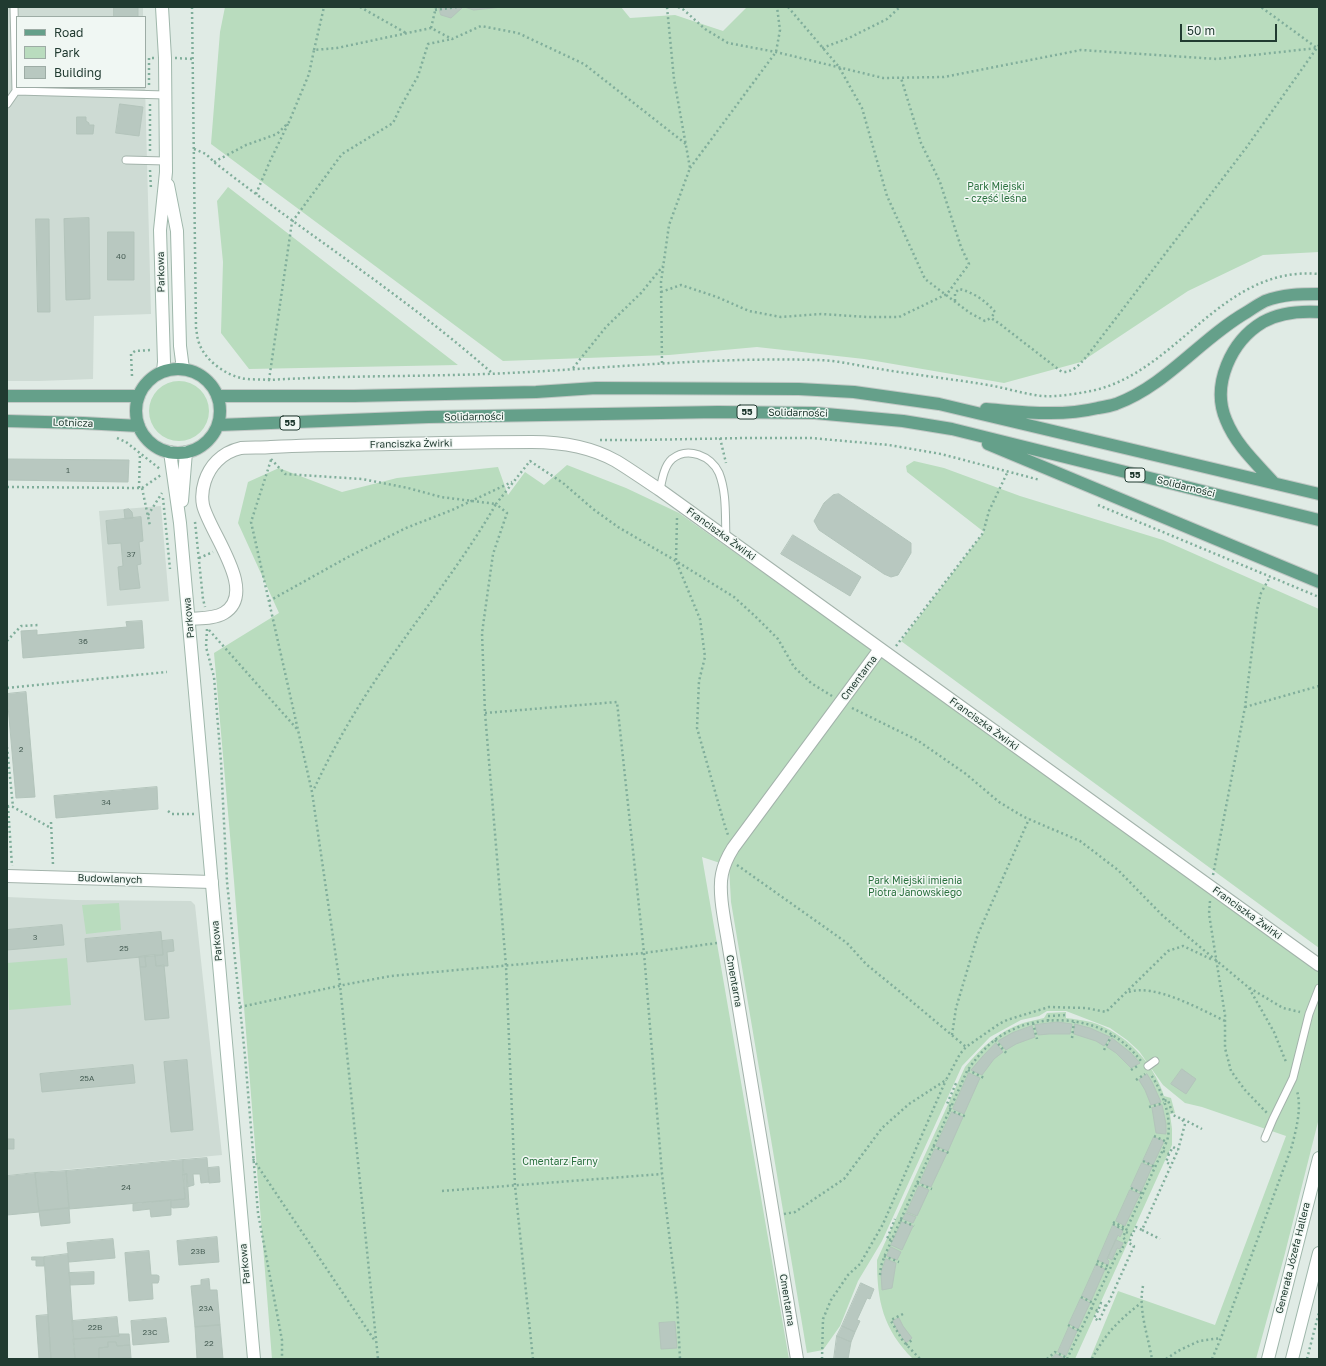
<!DOCTYPE html>
<html>
<head>
<meta charset="utf-8">
<style>
  body { margin:0 }
  #map { position:relative; width:1326px; height:1366px; overflow:hidden; background:#e0ebe5; font-family:"Golos Text",sans-serif }
  canvas { display:block }
  .frame { position:absolute; inset:0; border:8px solid #213b31; pointer-events:none }
  .legend { position:absolute; left:16px; top:16px; width:130px; height:72px; box-sizing:border-box; background:#f0f7f3; border:1px solid #9daca5; margin:0; padding:5px 7px; list-style:none; font-size:12px; color:#213b31 }
  .legend li { display:flex; align-items:center; gap:8px; height:20px }
  .legend b { width:20px; border:1px solid #9daca5 }
  .scale { position:absolute; left:1180px; top:24px; width:97px; height:18px; box-sizing:border-box; border:2px solid #213b31; border-top:0; padding-left:5px; font-size:12px; line-height:14px; white-space:nowrap; color:#213b31; -webkit-text-stroke:3px #f0f7f3; paint-order:stroke }
</style>
</head>
<body>
<div id="map">
<canvas width="1326" height="1366"></canvas>
<div class="frame"></div>
<ul class="legend">
<li><b style="height:5px;background:#65a08a"></b>Road</li>
<li><b style="height:11px;background:#b9dcbe"></b>Park</li>
<li><b style="height:11px;background:#b8c8c0"></b>Building</li>
</ul>
<div class="scale">50 m</div>
</div>
<script>
const g = document.querySelector('canvas').getContext('2d');
g.lineJoin = 'round';
function fillPath(path, color) {
  g.fillStyle = color;
  g.fill(path, 'evenodd');
}
function stroke(path, color, width, dash) {
  g.strokeStyle = color;
  g.lineWidth = width;
  g.lineCap = dash ? 'butt' : 'round';
  g.setLineDash(dash || []);
  g.stroke(path);
}
function label(font, color, halo, rows, align = 'center') {
  g.font = font + ' "Golos Text",sans-serif';
  g.lineWidth = 3;
  g.setLineDash([]);
  g.textBaseline = 'middle';
  g.strokeStyle = halo;
  g.fillStyle = color;
  for (const [text, x, y, turn = 0] of rows) {
    g.save();
    g.translate(x, y);
    g.rotate((+turn || 0) * Math.PI / 180);
    g.textAlign = isNaN(turn) ? turn : align;
    if (halo) g.strokeText(text, 0, 0);
    g.fillText(text, 0, 0);
    g.restore();
  }
}
fillPath(new Path2D(`
  M7,7H143V17H17V87H145V85L151,314L94,316L93,379L39,381H7Z
  M161,506L169,601L107,606L99,511Z
  M7,897L76,900L191,901L195,905L222,1155L7,1175Z`), '#cedbd4');
fillPath(new Path2D(`
  M225,7H621L630,18L675,15L723,31L747,7H1319V252L1263,255L1188,291L1081,362L1004,383L864,359L757,347L669,355L503,361L211,144L220,32Z
  M228,187L458,365L249,369L221,333L223,262L217,201Z
  M149 411a30 30 0 1 1 60 0a30 30 0 1 1-60 0Z
  M914,461L944,468L1020,496L1163,540L1319,609V948L901,641L984,532L907,472L906,466Z
  M567,465L626,488L679,513L878,654L1319,969V1118L1284,1257L1256,1359H1090L1118,1291L1215,1325L1286,1136L1202,1107L1185,1103L1163,1085L1139,1051L1127,1040L1110,1028L1066,1011H1047L1039,1016L1021,1020L990,1037L962,1066L882,1241L858,1281L840,1326L823,1350L807,1353L731,902L729,866L702,857L789,1359H272L234,881L214,653L279,613L238,523L248,482L279,468L342,492L397,478L498,467L508,495L525,472L544,485Z
  M119,903L121,930L86,934L82,905Z
  M67,958L71,1005L9,1010L7,963Z
  M1066,1012V1018C1074,1019 1083,1020 1091,1022C1125,1032 1154,1063 1164,1096L1171,1098L1175,1113L1170,1114L1172,1129V1145L1075,1359H935L933,1358L931,1359H913C883,1329 877,1301 877,1260L965,1067C981,1048 999,1031 1023,1023C1029,1021 1037,1020 1044,1018L1047,1013Z`), '#b9dcbe');
const building = new Path2D(`
  M114,7H138V17H114Z
  M439,7H463L451,18L441,15Z
  M465,7H502L474,10Z
  M120,104L143,107L139,136L116,133Z
  M77,117H86V121L89,123V125H94L93,134H77Z
  M89,218L90,299L66,300L64,219Z
  M36,219H49L50,312H38Z
  M108,232H134V280H108Z
  M7,459L129,460L128,482L7,480Z
  M839,494L911,543V553L898,575L891,577L884,574L819,530L814,521L824,503L833,495Z
  M129,509L132,512L133,518L125,519L124,510Z
  M141,517L143,541L139,542L141,564L137,565L140,588L120,590L118,567L123,566L121,543L108,544L106,521Z
  M793,535L861,577L850,596L781,554Z
  M142,621L144,648L23,658L21,631L37,630V635L127,627L126,622Z
  M26,692L35,797L16,798L7,694Z
  M157,787L158,809L56,818L54,796Z
  M62,925L64,945L7,950V930Z
  M161,932L163,955L87,962L85,939Z
  M173,940L174,951L167,952L168,966H156L155,955H163L162,941Z
  M155,955L156,966L164,965L169,1018L145,1020L140,967H146L145,956Z
  M145,956L146,967H140L139,957Z
  M1058,1022L1072,1024L1070,1034H1049L1038,1035L1035,1025Z
  M1075,1024L1090,1028L1110,1037L1104,1046L1096,1041L1074,1034Z
  M1032,1026L1035,1037L1016,1044L1006,1050L998,1041L1012,1033Z
  M1112,1038L1131,1053L1140,1063L1131,1068L1116,1053L1107,1047Z
  M996,1043L1003,1052L994,1059L982,1075L971,1070L983,1056Z
  M187,1060L193,1130L171,1132L164,1062Z
  M133,1065L135,1083L42,1092L40,1074Z
  M1182,1069L1196,1079L1186,1094L1171,1084Z
  M969,1073L980,1078L964,1114L953,1109Z
  M1147,1074L1152,1082L1161,1102L1151,1105L1145,1090L1139,1080Z
  M1162,1105L1166,1124V1134L1156,1133L1152,1108Z
  M952,1112L963,1117L948,1151L936,1146Z
  M1154,1137L1164,1141L1153,1165L1143,1161Z
  M7,1139H14V1149H7Z
  M935,1149L947,1153L931,1187L920,1183Z
  M207,1158L209,1182L201,1183L200,1174H193L194,1185L187,1187V1174L183,1175V1160Z
  M183,1160L185,1199L69,1209L66,1171Z
  M1142,1163L1152,1167L1141,1192L1131,1187Z
  M219,1167L220,1182L209,1183L208,1168Z
  M66,1171L69,1208L39,1211L35,1173Z
  M35,1173L39,1212L7,1215V1176Z
  M187,1174L189,1205L188,1207L173,1208L171,1207V1200L185,1199L183,1175Z
  M919,1186L929,1190L917,1216L907,1212Z
  M1130,1190L1140,1194L1125,1226L1116,1221Z
  M171,1200V1215L151,1217L150,1209L133,1211V1204Z
  M69,1208L70,1223L41,1226L39,1211Z
  M906,1213L916,1217L913,1223L903,1219Z
  M902,1222L913,1226L902,1250L891,1245Z
  M1113,1225L1123,1231L1120,1237L1118,1235L1107,1259L1109,1261L1108,1265L1098,1260Z
  M217,1237L219,1262L179,1265L177,1241Z
  M113,1239L115,1258L69,1262L67,1243Z
  M1116,1240L1123,1243L1120,1249L1117,1248L1112,1260L1108,1258Z
  M891,1247L901,1252L897,1260L887,1256Z
  M149,1251L151,1275H157L159,1276V1280L158,1283H152L153,1299L129,1301L125,1253Z
  M68,1254L75,1359H51L44,1257Z
  M32,1257H44V1266H36V1260H32Z
  M886,1259L896,1263L892,1288L882,1290L881,1273Z
  M1096,1265L1105,1269L1091,1301L1082,1296Z
  M94,1272V1284L70,1285L69,1273Z
  M209,1279L210,1290H217L220,1325L195,1327L191,1286L201,1285V1280Z
  M861,1283L874,1289L870,1299L867,1298L857,1320L860,1321L855,1332L842,1326Z
  M1081,1298L1090,1303L1078,1329L1069,1324Z
  M48,1315L51,1359H39L36,1316Z
  M117,1317L119,1336L73,1339L72,1321Z
  M166,1318L169,1342L133,1345L131,1321Z
  M899,1318L903,1326L912,1338L906,1343L897,1330L893,1321Z
  M675,1322L677,1348L661,1349L659,1323Z
  M220,1325L223,1359H197L195,1327Z
  M842,1326L855,1332L851,1342L837,1336Z
  M1069,1327L1077,1331L1066,1356L1058,1352Z
  M119,1334H129L130,1345L117,1346L116,1342H108V1347L99,1348V1359H75L73,1339L119,1336Z
  M837,1336L851,1342L848,1359H834Z
  M108,1342H116L117,1346L130,1345L131,1358L99,1359V1348L108,1347Z
  M1056,1354L1064,1358V1359H1051Z`);
fillPath(building, '#b8c8c0');
stroke(building, '#b3c4bb', 1);
const lane = new Path2D(`
  M14,7L16,91L166,95
  M7,104L16,91
  M126,160L166,161
  M660,490C662,480 664,466 672,459C688,446 711,456 719,473C727,493 725,517 726,538
  M1148,1066L1155,1061
  M1265,1138L1273,1119L1293,1078L1309,1014L1319,988`);
const street = new Path2D(`
  M189,619C200,618 214,619 224,613C259,592 209,532 203,505C200,490 206,472 217,461C224,454 232,450 241,448C250,447 261,448 271,447C293,446 316,445 338,445C402,444 467,442 532,442C560,442 591,447 616,461C631,470 646,481 660,490L1319,965
  M7,876L212,882
  M797,1359L728,942C725,923 718,892 722,874C724,864 728,856 733,848L880,649`);
const secondary = new Path2D(`
  M162,7L165,58L166,172L160,230L164,362L163,371
  M168,185L177,231L180,346L183,369
  M170,452L180,523L254,1359
  M182,501L186,452
  M1268,1359L1319,1158
  M1292,1359L1319,1253`);
const primary = new Path2D(`
  M136 411a42 42 0 1 1 84 0a42 42 0 1 1-84 0Z
  M7,396H139
  M217,396H354L536,392L596,388L799,389L854,392L939,404L1319,494
  M986,409C1023,412 1060,417 1098,408C1104,407 1110,406 1116,404C1167,385 1200,339 1247,312C1253,308 1259,304 1265,301C1283,294 1301,294 1319,294
  M7,421L83,423L139,426
  M218,425L428,417L718,412L815,413L903,421L952,429L1319,520
  M988,444L1319,582
  M1274,483C1256,463 1236,445 1226,420C1211,385 1231,341 1263,322C1279,313 1301,311 1319,312`);
stroke(lane, '#a3b3ab', 9);
stroke(street, '#a3b3ab', 14);
stroke(secondary, '#9fb7ab', 14);
stroke(primary, '#c1c8c5', 14);
stroke(new Path2D(`
  M192,7L196,328C197,333 197,338 199,343C205,360 224,374 241,378C249,380 260,379 269,380C349,375 429,377 509,373C611,368 713,357 815,360C837,360 859,366 880,369C916,375 952,379 988,385C1006,388 1024,394 1042,396C1058,397 1075,394 1091,391C1178,373 1221,265 1319,274
  M360,7L406,33
  M678,7L684,10L705,29L728,43L776,52L883,78L944,77L1081,50L1217,59L1317,48L1261,7
  M788,7L839,67L862,108L887,196L925,279L970,313L985,321L991,318L1000,324L1062,372C1074,372 1079,365 1087,356L1246,148L1319,45
  M435,10L457,7
  M431,28L436,7
  M822,48L849,38L887,19L900,7
  M314,50L324,7
  M175,58L193,59
  M149,85V58H154
  M150,104V151
  M194,149L206,154L214,162C306,234 405,296 492,373
  M214,162L246,145L277,134L289,122L309,74L314,50L337,48L431,28L452,39L481,26L518,33L584,64L686,144
  M690,168L776,52L780,30L777,7
  M150,170L151,189
  M256,194L270,161L288,124
  M661,292L681,285L717,297L749,311L781,317L821,314L867,317H899L947,294L969,264L961,247L940,182L921,143L901,78
  M955,301V293L959,289C973,292 986,301 995,312L991,318
  M662,363L661,282L669,225L690,168L674,79L667,7
  M573,368L606,327L641,293L663,266
  M132,376L131,354L135,351L151,350
  M269,380L292,222L342,154L393,123L401,106L418,76L428,44L452,39
  M117,438L126,442L160,469
  M720,438L726,463
  M600,440H639L746,438H811L889,445L941,454L1040,480
  M271,459L285,474L362,479L408,488L441,497L496,504C462,563 419,616 381,672C355,710 332,750 313,791
  M271,460L251,522L312,792L340,985L378,1359
  M7,487L142,488L161,475
  M139,488L140,453
  M142,488L150,526
  M163,498L170,569
  M1098,505L1319,597
  M148,515L162,493
  M677,518L676,561L700,619L705,657L699,681L697,728L724,823L728,835
  M195,522L203,599L205,607
  M199,558L213,552
  M269,601L348,557L406,528L452,510L512,482
  M207,629L206,647L214,677L221,762L227,882L245,1056L258,1213L282,1340V1359
  M209,630L297,729
  M7,641L21,626L39,625
  M896,646L983,533L989,511L1008,471
  M7,688L167,672
  M1245,707L1319,686
  M852,708L917,740L966,774L999,802L1024,817L1080,841L1118,870L1163,916L1248,987L1283,1008L1300,1012
  M485,713L617,702L644,953L662,1174L677,1301L680,1359
  M7,747L13,807
  M7,806L13,807L51,828
  M8,806L12,866
  M168,811L172,814H195
  M51,822L53,865
  M737,865L847,943L866,964L910,1000L966,1047
  M1213,875L1245,707L1257,610L1261,593L1270,577
  M1210,901L1209,914L1225,1015V1048L1231,1071L1245,1090L1267,1113
  M1249,988L1274,1032L1286,1062
  M1129,992C1154,983 1202,1010 1225,1021
  M240,1007L348,984L391,976L644,953L717,943
  M1048,1021V1016L1067,1015
  M1033,1023L1037,1039
  M952,1035L956,1008L978,934L1029,819
  M1072,1038L1074,1022
  M995,1040L1007,1054
  M1104,1050L1112,1035
  M968,1070L984,1078
  M1131,1070L1139,1065
  M1136,1080L1145,1074
  M951,1106L947,1104L957,1081
  M1149,1107L1164,1103
  M949,1110L967,1117
  M1183,1119L1202,1129
  M1154,1136L1167,1142
  M933,1146L951,1154
  M1163,1151L1169,1154L1173,1147L1178,1150
  M1169,1154L1166,1162L1171,1165
  M253,1159L375,1341
  M1143,1161L1155,1167
  M917,1183L932,1189
  M1131,1188L1143,1194
  M442,1191L662,1174
  M784,1214L795,1212L844,1179L882,1128L909,1104L946,1080L960,1054L966,1047L999,1024L1007,1020L1049,1007L1086,1008L1106,1012L1168,951L1183,946L1213,960
  M900,1220L914,1226
  M1113,1222L1127,1229
  M1113,1224L1126,1231
  M1142,1230L1160,1239
  M1126,1232L1132,1235L1136,1227L1142,1230L1178,1150L1185,1124L1182,1119L1173,1115L1168,1100L1163,1101
  M891,1240L887,1239L895,1219
  M884,1256L899,1262
  M1097,1261L1110,1267
  M1096,1264L1108,1270
  M880,1275L881,1266L885,1255L967,1071C974,1061 982,1051 991,1043C1020,1018 1067,1014 1101,1029C1117,1036 1130,1047 1141,1061
  M1143,1286C1138,1309 1148,1336 1152,1359
  M1081,1297L1093,1303
  M1091,1308L1098,1311L1101,1303L1106,1306
  M1098,1311L1094,1318L1099,1321L1106,1306L1108,1304L1134,1246L1129,1243L1132,1235
  M903,1314L891,1320V1321L903,1341L920,1359
  M1068,1325L1080,1331
  M906,1345L913,1339
  M533,1359L515,1186L506,966L485,713L482,633L493,554L507,513L496,504L530,461L563,483L593,509L618,527L676,561L734,597L755,616L778,639L794,667L811,683L832,696
  M822,1359L823,1319L831,1300L848,1275L860,1264L883,1224L946,1080
  M1047,1359L1055,1352L1067,1358
  M1067,1359L1118,1252L1121,1251L1126,1241L1123,1237L1167,1141C1173,1120 1163,1092 1151,1075
  M1092,1359C1105,1334 1119,1320 1141,1303
  M1166,1359L1178,1351L1199,1341L1221,1338
  M1212,1359L1221,1338L1292,1146C1296,1129 1302,1109 1297,1091
  M1307,1359L1319,1312`), '#80ae9b', 2.5, [2, 3]);
stroke(lane, '#fff', 7);
stroke(street, '#fff', 12);
stroke(secondary, '#fff', 12);
stroke(primary, '#65a08a', 12);
label('8px', '#475e55', null, [
  ["40",121,256],
  ["1",68,470],
  ["37",131,554],
  ["36",83,641],
  ["2",21,749],
  ["34",106,802],
  ["3",35,937],
  ["25",124,948],
  ["25A",87,1078],
  ["24",126,1187],
  ["23B",198,1251],
  ["23A",206,1308],
  ["22B",95,1327],
  ["23C",150,1332],
  ["22",209,1343]
]);
for (const [x, y, w] of [
  [747,412,20],
  [290,423,20],
  [1135,475,20]
]) {
  const box = new Path2D();
  box.roundRect(x - w / 2, y - 7, w, 14, 3);
  g.fillStyle = '#f0f7f3';
  g.fill(box);
  stroke(box, '#213b31', 1);
}
label('bold 9px', '#213b31', null, [
  ["55",747,412],
  ["55",290,423],
  ["55",1135,475]
]);
label('10px', '#2b713f', '#f0f7f3', [
  ["Park Miejski",996,187],
  ["- część leśna",996,199],
  ["Park Miejski imienia",915,881],
  ["Piotra Janowskiego",915,893],
  ["Cmentarz Farny",560,1162]
]);
label('10px', '#213b31', '#f0f7f3', [
  ["Parkowa",161,272,-91],
  ["Solidarności",798,413,1],
  ["Solidarności",474,417,-1],
  ["Lotnicza",73,423,2],
  ["Franciszka Żwirki",411,444,-1],
  ["Solidarności",1186,487,14],
  ["Franciszka Żwirki",721,534,36],
  ["Parkowa",189,618,-95],
  ["Cmentarna",859,678,-53],
  ["Franciszka Żwirki",984,724,36],
  ["Budowlanych",110,879,2],
  ["Franciszka Żwirki",1247,913,36],
  ["Parkowa",217,941,-95],
  ["Cmentarna",734,981,80],
  ["Generała Józefa Hallera",1293,1258,-76],
  ["Parkowa",245,1264,-95],
  ["Cmentarna",787,1300,81]
]);
</script>
</body>
</html>
